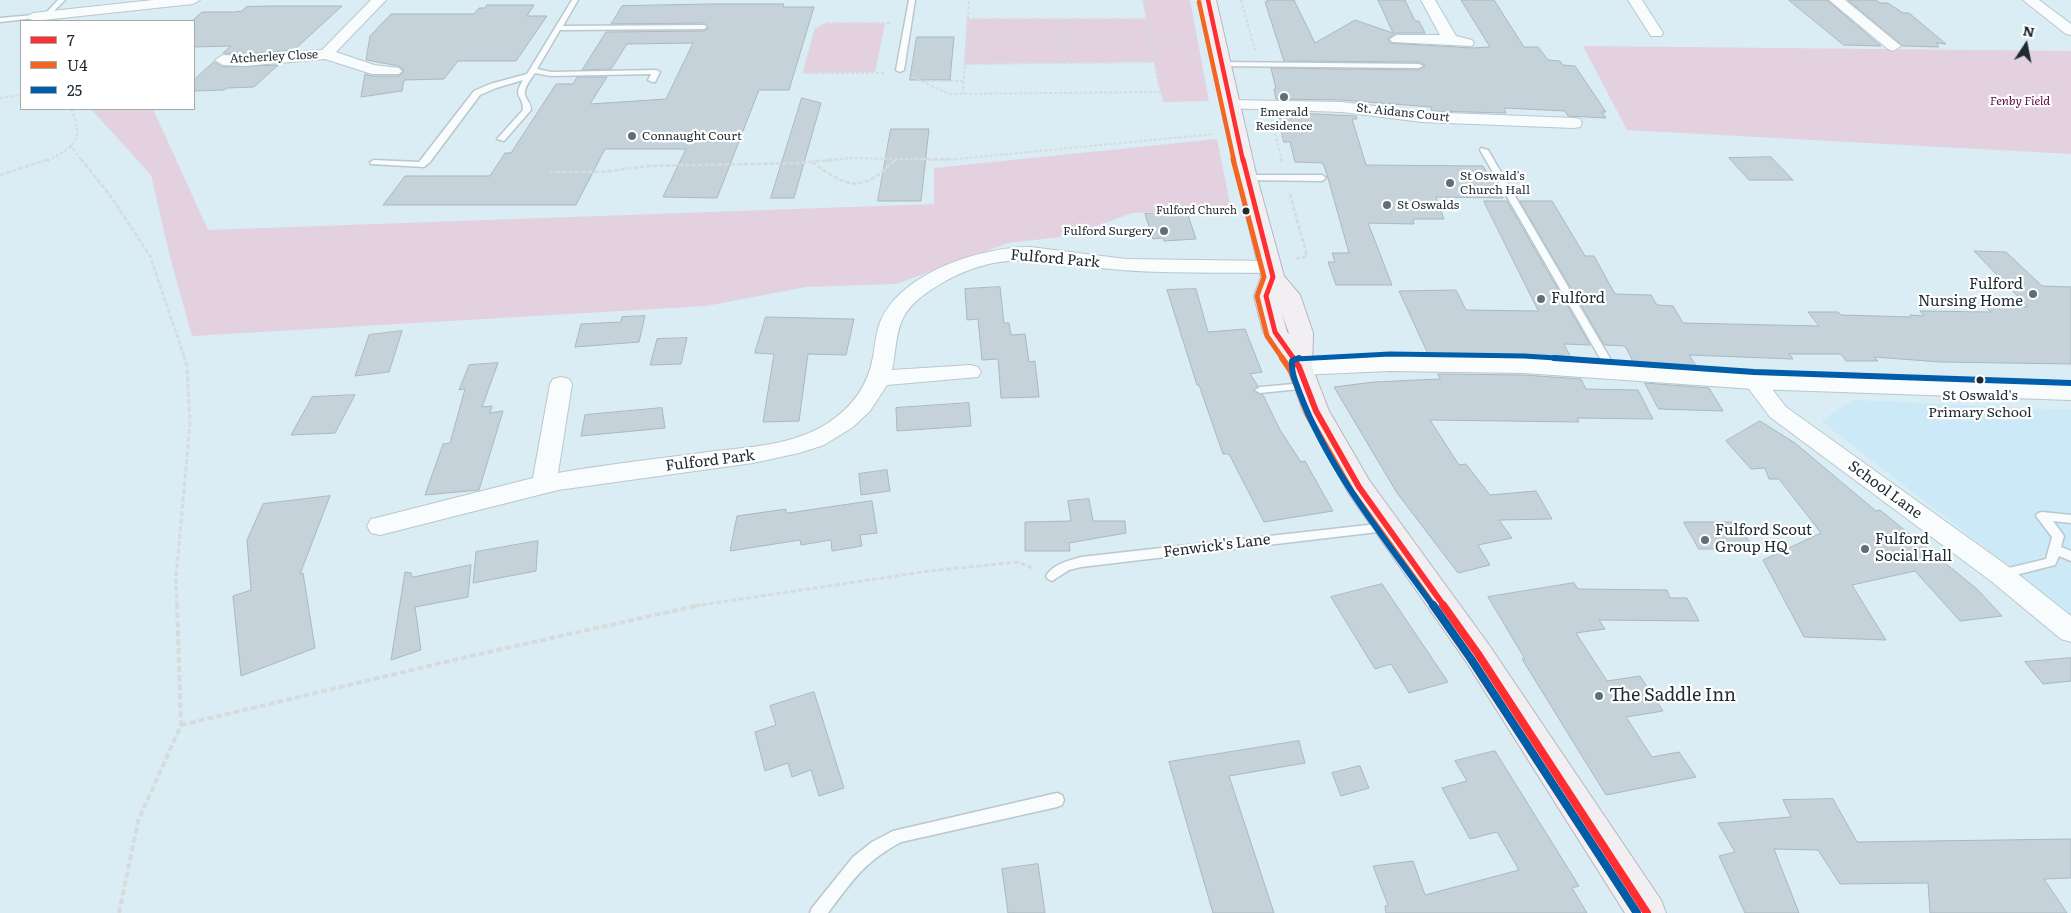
<!DOCTYPE html>
<html>
<head>
<meta charset="utf-8">
<style>
  body { margin:0 }
  #map { position:relative; width:2071px; height:913px; overflow:hidden; background:#daecf4; font-family:Literata,serif }
  canvas { display:block }
  .legend { position:absolute; left:20px; top:20px; width:175px; height:90px; box-sizing:border-box; background:#fff; border:1px solid #a5aaac; margin:0; padding:6px 9px; list-style:none; font-size:15px; color:#1f2b30 }
  .legend li { display:flex; align-items:center; gap:10px; height:25px }
  .legend b { width:25px; border:1px solid #a5aaac }
  .north { position:absolute; left:2001px; top:20px; width:50px; height:50px; -webkit-text-stroke:4px #fff; paint-order:stroke; rotate:11deg; font-size:14px; font-weight:700; line-height:20px; text-align:center; color:#1f2b30 }
  .north::after { content:''; display:block; margin:auto; width:18px; height:22px; background:#1f2b30; clip-path:polygon(50% 0,100% 100%,50% 72%,0 100%) }
</style>
</head>
<body>
<div id="map">
<canvas width="2071" height="913"></canvas>
<ul class="legend">
<li><b style="height:6px;background:#ff2e31"></b>7</li>
<li><b style="height:6px;background:#f26522"></b>U4</li>
<li><b style="height:6px;background:#005daa"></b>25</li>
</ul>
<div class="north">N</div>
</div>
<script>
const g = document.querySelector('canvas').getContext('2d');
g.lineJoin = 'round';
function fillPath(path, color) {
  g.fillStyle = color;
  g.fill(path, 'evenodd');
}
function stroke(path, color, width, dash) {
  g.strokeStyle = color;
  g.lineWidth = width;
  g.lineCap = dash ? 'butt' : 'round';
  g.setLineDash(dash || []);
  g.stroke(path);
}
function label(font, color, halo, rows, align = 'center') {
  g.font = font + ' Literata,serif';
  g.lineWidth = 4.5;
  g.setLineDash([]);
  g.textBaseline = 'middle';
  g.strokeStyle = halo;
  g.fillStyle = color;
  for (const [text, x, y, turn = 0] of rows) {
    g.save();
    g.translate(x, y);
    g.rotate((+turn || 0) * Math.PI / 180);
    g.textAlign = isNaN(turn) ? turn : align;
    if (halo) g.strokeText(text, 0, 0);
    g.fillText(text, 0, 0);
    g.restore();
  }
}
fillPath(new Path2D(`
  M1852,400L2071,410V614L1821,421Z`), '#cbe9f7');
fillPath(new Path2D(`
  M1143,0H1190L1209,101L1163,102L1154,62L964,64L967,19H1146Z
  M827,23H885L875,72L803,73L815,29Z
  M1583,46L2071,51V154L1627,130Z
  M91,109H153L208,230L934,204V168L1217,139L1231,209L1132,213L1069,236L1008,243L896,284L806,287L706,306L192,336L170,257L151,175Z`), '#e3d1e0');
const building = new Path2D(`
  M1267,0H1294L1315,43L1355,20L1393,33L1378,0H1405L1415,21H1419L1425,33H1396L1388,39L1390,43L1472,48L1490,47L1461,0H1494L1524,47H1538L1548,60L1560,61L1563,65L1575,66L1606,112H1602L1606,118L1568,116L1565,111L1504,108L1506,113L1432,111L1431,107L1342,100L1276,99L1274,89H1276L1271,68L1419,70L1425,65L1419,62L1284,61L1265,2H1268Z
  M1789,0H1827L1881,46L1844,45Z
  M1848,0H1876L1880,3H1888L1903,13H1909L1946,44L1936,43L1939,47L1903,46Z
  M710,4H784L783,7H814L789,90H759L717,198L663,197L686,149H605L576,205H383L405,176H490L505,153H511L556,84H573L577,77H607L590,104L666,99L693,43L627,44L611,69L582,70L606,32L704,31L709,28L704,23L611,24L622,6Z
  M487,5H534L527,16H547L516,61H458L444,79L404,80L402,91L361,97L365,74L372,76H399L404,71L399,66L366,60L370,36L391,14H474L479,8H485Z
  M266,6H342L294,50L244,54L223,53L231,46L194,47V19L202,12H234L242,11L246,7Z
  M917,37H954L950,80H910Z
  M214,62L223,67L278,65L254,87L227,88L224,90L194,91V80Z
  M802,98L821,103L794,198H771Z
  M1278,112L1356,116L1357,119H1352L1366,165L1483,166L1503,198L1436,197L1444,219H1413L1414,224L1368,223L1392,285H1336L1328,262H1335L1332,253H1349L1328,178L1323,163L1295,162L1290,142H1284Z
  M891,129H929L921,201H878Z
  M1771,157L1793,180H1749L1729,158Z
  M1484,201H1507L1590,345L1564,344L1571,358L1428,354L1399,291L1456,290L1466,310L1538,311Z
  M1520,201H1552L1585,256H1594L1615,294L1651,295L1657,305L1673,306L1683,323L1819,326L1808,312H1838L1841,315L1911,317L1910,315L1924,316L1920,311L1991,312L1985,306L2028,307L1974,251L2006,252L2042,286L2071,287V364L1940,362L1874,357L1878,361H1846L1841,354H1789L1793,359L1689,355L1697,367L1634,363L1625,346L1605,345Z
  M1187,212L1196,239L1164,241L1163,238L1153,239L1145,214Z
  M1000,287L1004,323H1009L1011,335L1025,334L1029,362L1035,361L1039,397L1001,398L998,359L982,360L978,319L967,320L965,289Z
  M1196,289L1208,332L1245,329L1262,372L1250,374L1258,386L1253,391L1263,395L1280,430L1301,462L1305,461L1333,511L1264,522L1229,454H1223L1199,385H1197L1167,290Z
  M645,316L639,342L575,347L581,324L621,322L622,317Z
  M766,317L854,319L846,355L808,354L799,421L763,422L774,354L755,353Z
  M402,331L389,372L355,376L369,335Z
  M687,338L681,364L650,365L657,339Z
  M498,363L482,407L492,406L490,413L503,411L479,490L425,495L443,444L450,443L465,389L459,390L469,365Z
  M1438,374L1524,375L1581,379L1586,389L1638,390L1653,419L1577,418L1579,422L1430,420L1459,465L1466,464L1490,495L1536,491L1552,519L1499,520L1512,538L1478,545L1490,565L1458,573L1397,493L1334,387L1374,382L1440,379Z
  M1645,383L1709,388L1723,411L1659,409Z
  M355,395L335,433L291,435L312,397Z
  M969,403L971,426L897,431L896,408Z
  M662,408L665,428L581,436L585,415Z
  M1760,421L1795,443L1876,511L1880,510L1977,589L2002,616L1960,621L1915,571L1852,585L1886,640L1804,637L1763,560L1821,533L1779,479H1769L1765,468L1751,469L1726,441Z
  M887,470L890,491L861,495L859,474Z
  M330,496L300,574L303,573L315,648L241,676L233,596L251,590L247,540L263,504Z
  M1089,499L1093,521H1125L1126,533L1069,543L1070,551H1025V522L1071,521L1068,501Z
  M872,501L877,533L860,535L862,546L832,551L831,540L801,545L800,540L730,551L737,516L786,509V513Z
  M1684,522H1737L1754,549H1699Z
  M538,541L536,571L473,583L476,552Z
  M471,565L468,597L415,607L421,650L391,660L405,572L411,573L412,577Z
  M1574,583L1578,589L1667,590L1670,598H1687L1699,621L1599,620L1605,629L1576,633L1607,681L1640,676L1663,711L1626,717L1652,757L1679,752L1696,777L1606,795L1522,659H1525L1488,597Z
  M1382,584L1448,682L1409,693L1391,664L1375,669L1331,597Z
  M2071,658V681L2043,684L2025,662Z
  M814,692L844,788L819,796L811,770L792,777L788,763L765,771L755,732L776,725L770,706Z
  M1299,741L1305,763L1229,776L1274,913H1213L1169,762Z
  M1495,751L1579,886L1572,888L1587,913H1386L1385,906L1388,905L1373,866L1413,861L1425,895L1519,870L1497,832L1470,839L1442,788L1467,781L1455,761Z
  M1360,766L1369,788L1341,796L1332,773Z
  M1833,799L1857,842L2071,839V878L2044,879L2067,913H1930L1928,883L1840,884L1818,850L1774,849L1799,913H1745L1719,856L1735,852L1718,823L1791,817L1783,800Z
  M1038,864L1045,913H1008L1002,869Z`);
fillPath(building, '#c5d2d9');
stroke(building, '#aab8bf', 1);
const lane = new Path2D(`
  M58,0H65L48,17H44V15Z
  M572,0H578L563,26L704,25L707,27L704,29L560,30L537,69L551,72L656,70L660,72L655,82H652L648,80L651,74L551,76L535,73C532,78 523,88 525,95C527,101 531,103 531,110L504,141L497,139L523,110C523,93 512,99 523,80L496,88L480,95L430,162L424,167L371,164L370,162L374,160L419,162L474,91L490,84L527,74Z
  M909,0H915L904,70L900,72L896,70Z
  M33,15L35,16V18L0,22V18Z
  M1219,62L1419,64L1423,66L1419,68L1222,66L1218,64Z
  M1481,148L1488,150L1618,372L1617,374L1613,375L1608,372L1480,150Z
  M1247,175H1322L1326,178L1322,181L1244,180L1243,178Z
  M1305,383L1309,384L1310,386L1309,388L1260,393L1255,390L1260,387Z
  M2042,512L2071,515V523L2053,521L2064,536L2061,547L2071,551V561L2059,556L2055,565L2000,579L1996,577L1994,574L1996,571L2046,559L2052,537L2036,516L2038,513Z
  M1386,523L1390,524L1392,527L1390,530L1386,531L1081,567L1069,570L1052,581L1048,579L1046,576C1053,564 1068,561 1081,557Z
  M1057,793L1062,795L1064,800L1062,805L1057,807L901,842C864,862 852,881 828,913H810L812,908L853,857L872,842L893,831Z`);
const street = new Path2D(`
  M153,0H200L193,4L34,21L26,17L33,13Z
  M371,0H386L336,52L374,65L399,68L402,71L399,74H372L325,59L244,66L223,65L215,60L223,55L244,56L322,50Z
  M1421,0H1435L1456,36L1472,40L1474,43L1472,46L1392,42L1390,39L1397,35H1440Z
  M1628,0H1642L1663,33L1661,36H1651Z
  M1829,0H1845L1901,46L1893,51L1888,49Z
  M2023,0H2039L2071,24V35L2066,34Z
  M1231,100L1342,102L1422,112L1574,118L1580,119L1582,123L1580,127L1574,128L1422,122L1342,112L1225,108L1223,105Z
  M1030,247L1126,259L1270,261L1277,263L1280,267L1277,271L1270,273C1221,272 1171,274 1122,270C1052,265 1008,245 942,283C927,292 911,302 903,318C895,334 896,353 892,370L970,365L978,367L981,372L978,377L887,385L870,411L853,427L824,445L799,453L753,463L558,490L380,535L371,533L367,526L371,519L380,517L533,478L550,384L553,379L561,377L569,379L572,384L558,473C608,464 658,459 708,452C748,447 792,446 828,423C852,407 868,386 873,357C875,345 876,332 881,320C903,272 981,247 1030,247Z
  M1754,374L1762,376L1786,407L2009,567L2071,616V642L2061,639L1991,581L1770,417L1743,381L1746,376Z`);
const secondary = new Path2D(`
  M1390,355L1524,357L1754,373L2071,384V400L1754,389L1524,373L1390,371L1299,375L1290,373L1286,367L1290,361L1299,359Z`);
const primary = new Path2D(`
  M1200,0H1216L1257,178L1284,276L1300,295L1313,333L1312,367L1329,411L1369,480L1489,645L1661,900L1666,913H1625L1467,663L1349,494L1303,411L1287,367L1263,332L1254,296L1261,277L1237,178ZM1282,314L1289,333V334L1287,332Z`);
stroke(lane, '#bac7cd', 3);
stroke(street, '#bac7cd', 2);
stroke(secondary, '#bac7cd', 2);
stroke(primary, '#b7b6bf', 2);
stroke(new Path2D(`
  M1241,0L1255,50
  M967,19H1146
  M1058,19V36
  M1051,36H1062L1068,41C1061,47 1053,47 1046,40Z
  M1068,40H1195
  M966,41L1046,40
  M1058,45L1061,63
  M964,64L1155,62
  M884,73H803L815,29L827,23H890
  M913,77L949,94L1160,92L1143,0
  M925,81H963
  M963,94L969,0
  M0,98L21,95
  M1273,124L1282,161
  M70,145L82,161
  M47,161C75,147 85,139 71,109
  M825,161L851,158L947,160L1214,134
  M894,161L896,159`), '#d6dbdd', 2, [3, 2]);
stroke(new Path2D(`
  M81,159L112,198L150,256L185,359
  M914,159H954
  M1281,159L1282,162
  M812,162C849,189 862,193 896,159
  M549,172H601L650,166L800,163L838,159
  M0,175L49,159
  M1290,194L1307,256L1294,259`), '#d6dbdd', 2.5, [4.5, 2]);
stroke(new Path2D(`
  M177,606L176,578L190,423L187,366L184,358
  M694,606L929,571L1018,562L1035,569`), '#d6dbdd', 3, [5, 2.5]);
stroke(new Path2D(`
  M181,725L475,655L700,605
  M119,913L138,821L181,725L177,605`), '#d6dbdd', 4, [6, 3]);
fillPath(lane, '#f9fcfd');
fillPath(street, '#f9fcfd');
fillPath(secondary, '#f9fcfd');
fillPath(primary, '#f2eff3');
stroke(new Path2D(`
  M1208,0L1243,161`), '#ff2e31', 4.5);
stroke(new Path2D(`
  M1243,159L1273,277L1266,296L1275,332L1294,359`), '#ff2e31', 5);
stroke(new Path2D(`
  M1293,358L1299,367L1316,411L1359,487L1444,606`), '#ff2e31', 6);
stroke(new Path2D(`
  M1443,605L1478,654L1647,913`), '#ff2e31', 8);
stroke(new Path2D(`
  M1199,2L1234,161`), '#f26522', 4.5);
stroke(new Path2D(`
  M1233,159L1264,277L1257,296L1267,336L1283,359`), '#f26522', 5);
stroke(new Path2D(`
  M1282,358L1291,371L1308,415L1352,492L1434,606`), '#f26522', 6);
stroke(new Path2D(`
  M1433,605L1471,659L1637,913`), '#f26522', 8);
stroke(new Path2D(`
  M1296,359L1390,354L1524,356L1572,359`), '#005daa', 5);
stroke(new Path2D(`
  M1299,358L1292,361C1291,373 1296,383 1300,394C1330,472 1385,539 1433,606
  M1554,358L1754,372L2071,383`), '#005daa', 6);
stroke(new Path2D(`
  M1433,605L1471,659L1637,913`), '#005daa', 8);
for (const [x, y, r, color] of [
  [1284,97,5,"#606f75"],
  [632,136,5,"#606f75"],
  [1450,183,5,"#606f75"],
  [1387,205,5,"#606f75"],
  [1246,211,4.5,"#1f2b30"],
  [1164,231,5,"#606f75"],
  [2033,294,5,"#606f75"],
  [1541,299,5,"#606f75"],
  [1980,380,4.5,"#1f2b30"],
  [1705,540,5,"#606f75"],
  [1865,549,5,"#606f75"],
  [1599,696,5,"#606f75"]
]) {
  const dot = new Path2D();
  dot.arc(x, y, r, 0, 2 * Math.PI);
  g.fillStyle = color;
  g.fill(dot);
  stroke(dot, '#fff', 2);
}
label('11px', '#1f2b30', '#fff', [
  ["Fulford Church",1237,211]
], 'right');
label('12px', '#1f2b30', '#fff', [
  ["Atcherley Close",274,57,-3],
  ["St. Aidans Court",1403,113,6]
]);
label('italic 12px', '#5f083b', '#fff', [
  ["Fenby Field",2020,101]
]);
label('12px', '#1f2b30', '#fff', [
  ["Emerald",1284,112,"center"],
  ["Residence",1284,126,"center"],
  ["Connaught Court",642,136],
  ["St Oswald's",1460,176],
  ["Church Hall",1460,190],
  ["St Oswalds",1397,205],
  ["Fulford Surgery",1154,231,"right"]
], 'left');
label('14px', '#1f2b30', '#fff', [
  ["St Oswald's",1980,396],
  ["Primary School",1980,413]
]);
label('15px', '#1f2b30', '#fff', [
  ["Fulford Park",1055,259,5],
  ["Fulford Park",710,461,-7],
  ["School Lane",1885,490,36],
  ["Fenwick's Lane",1217,546,-7]
]);
label('15px', '#1f2b30', '#fff', [
  ["Fulford",2023,285,"right"],
  ["Nursing Home",2023,302,"right"],
  ["Fulford",1551,299],
  ["Fulford Scout",1715,531],
  ["Group HQ",1715,548],
  ["Fulford",1875,540],
  ["Social Hall",1875,557]
], 'left');
label('18px', '#1f2b30', '#fff', [
  ["The Saddle Inn",1609,696]
], 'left');
</script>
</body>
</html>
